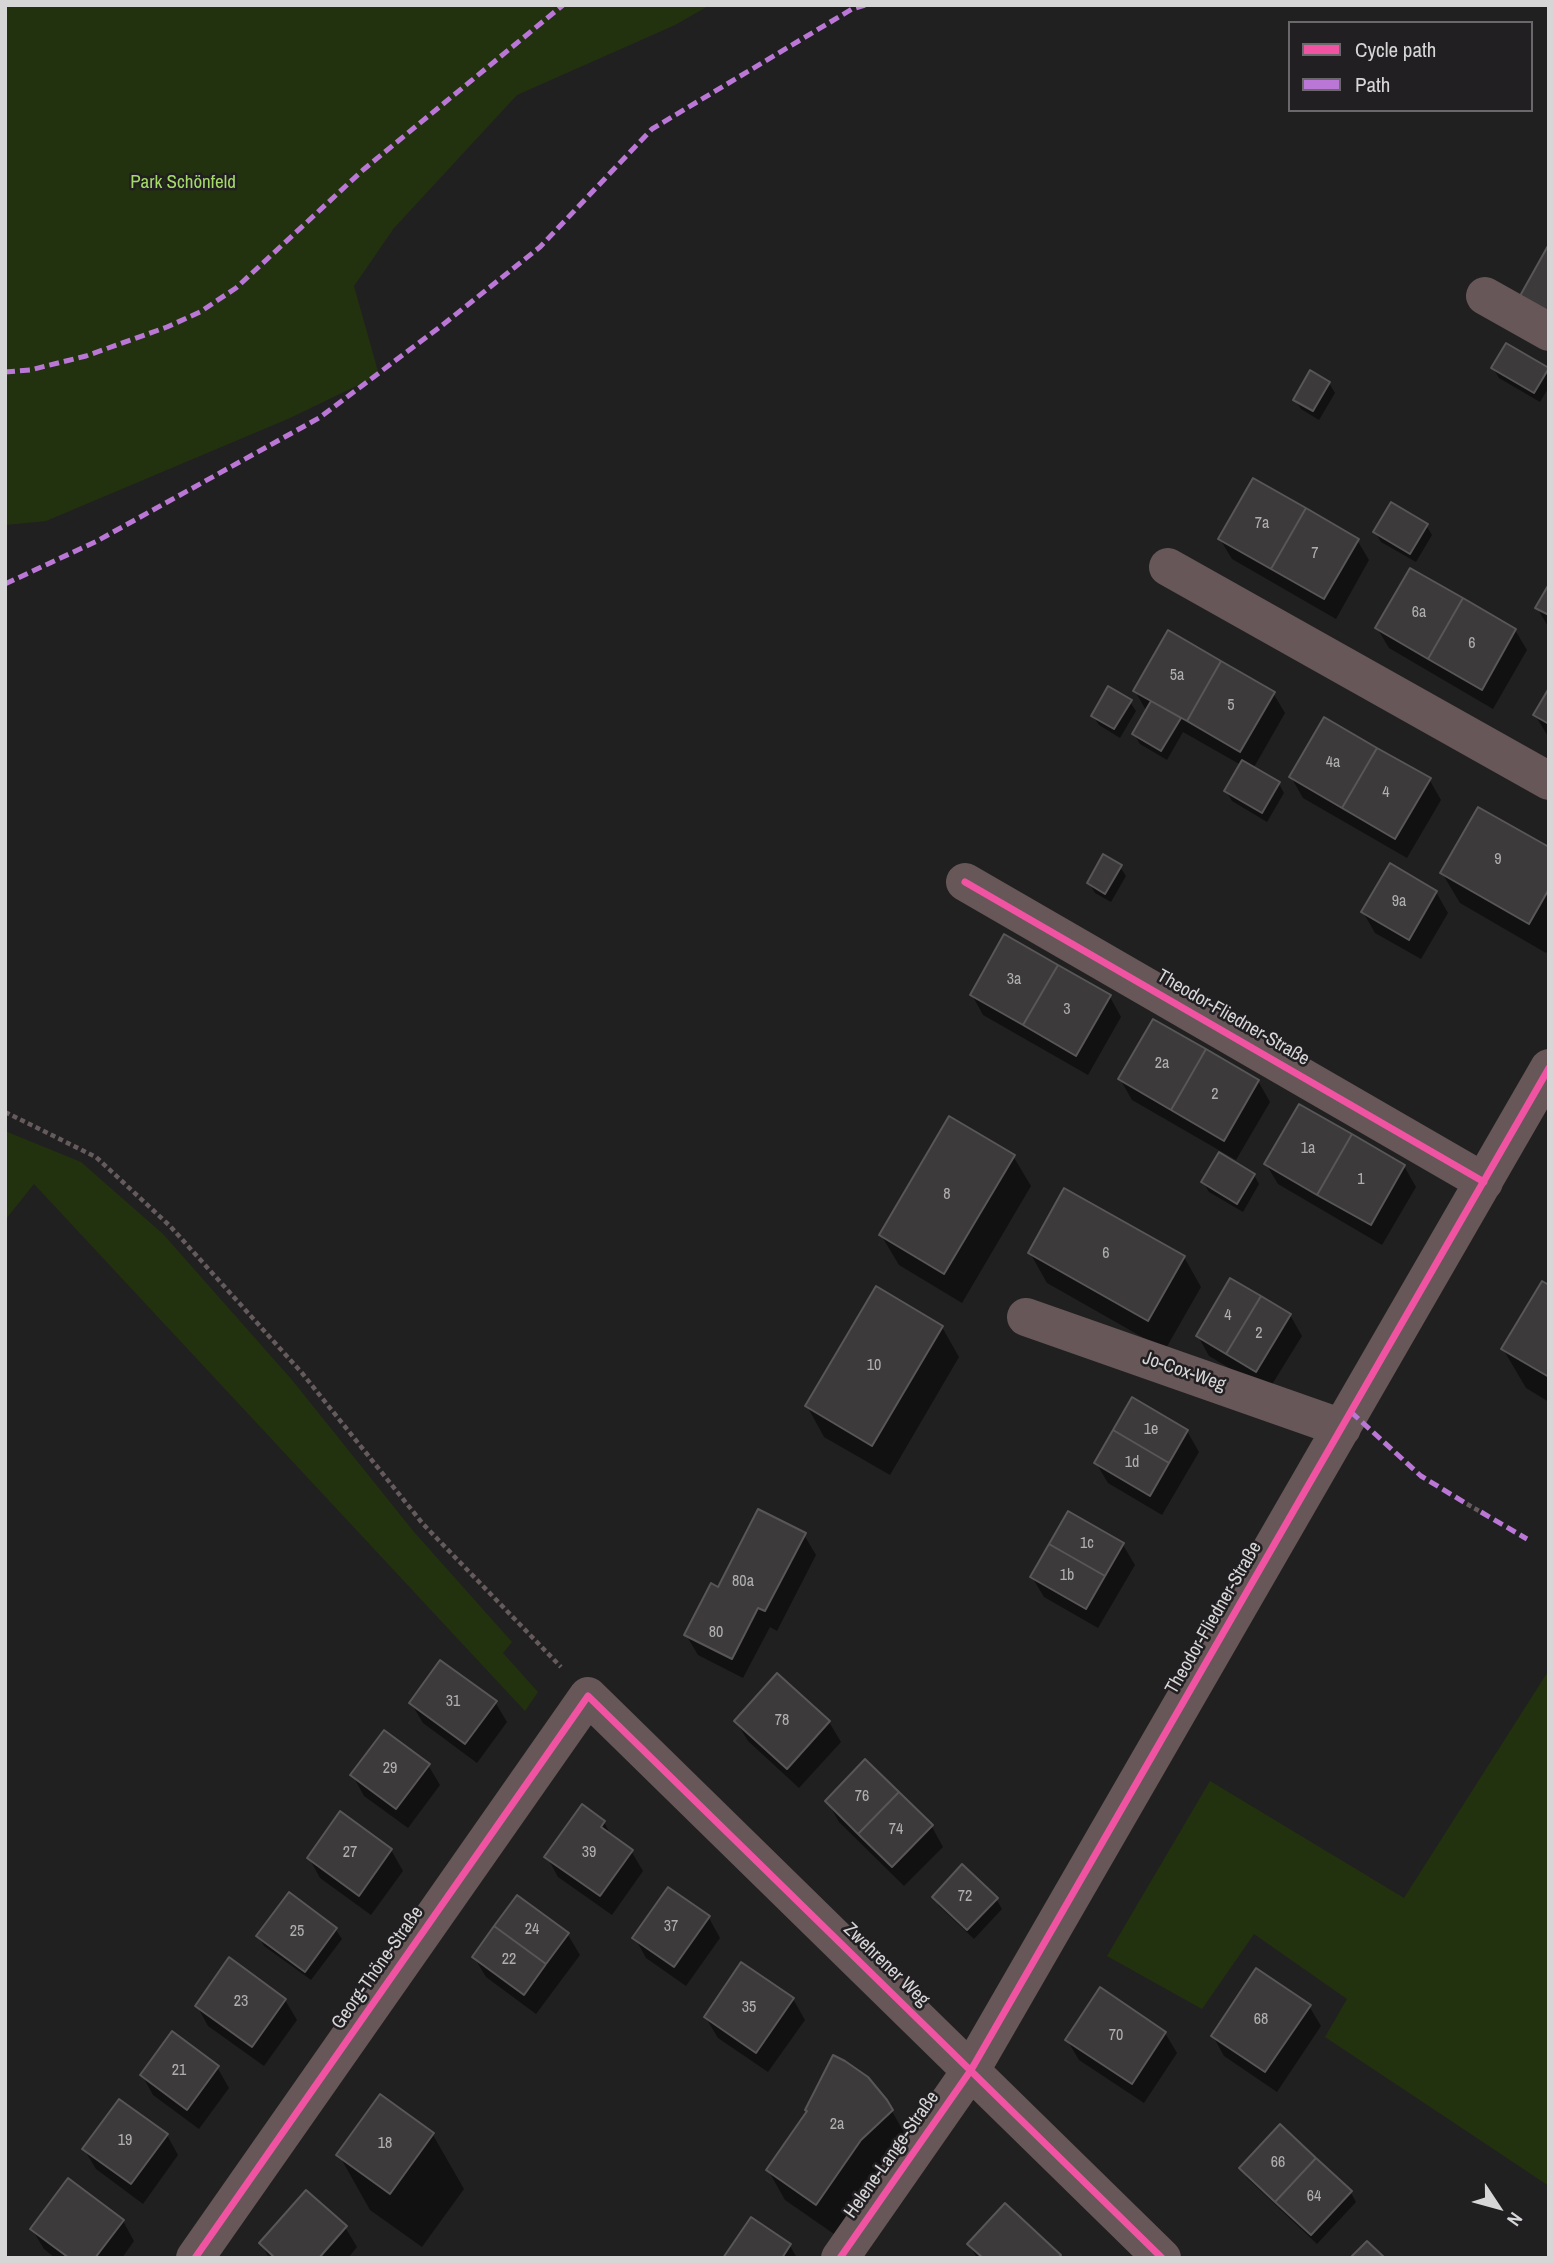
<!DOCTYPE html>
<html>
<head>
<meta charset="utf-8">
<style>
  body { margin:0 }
  #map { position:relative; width:1554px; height:2263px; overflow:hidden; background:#212021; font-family:"Archivo Narrow",sans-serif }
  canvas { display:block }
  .frame { position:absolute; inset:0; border:7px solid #d7d6d7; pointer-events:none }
  .legend { position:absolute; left:1288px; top:21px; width:245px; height:91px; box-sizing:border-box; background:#211f22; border:2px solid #6a686a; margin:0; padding:9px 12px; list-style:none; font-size:21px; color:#d7d6d7 }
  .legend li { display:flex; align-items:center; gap:14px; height:35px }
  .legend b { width:35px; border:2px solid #6a686a }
  .north { position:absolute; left:1463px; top:2172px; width:70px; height:70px; -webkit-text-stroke:5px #211f22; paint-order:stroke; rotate:126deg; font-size:19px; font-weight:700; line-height:28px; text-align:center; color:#d7d6d7 }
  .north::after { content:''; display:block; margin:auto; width:24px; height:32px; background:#d7d6d7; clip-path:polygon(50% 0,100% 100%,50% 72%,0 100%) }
</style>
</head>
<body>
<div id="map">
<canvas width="1554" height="2263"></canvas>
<div class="frame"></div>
<ul class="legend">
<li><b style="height:9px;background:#f153a3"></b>Cycle path</li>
<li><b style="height:9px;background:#ba77d6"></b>Path</li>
</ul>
<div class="north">N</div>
</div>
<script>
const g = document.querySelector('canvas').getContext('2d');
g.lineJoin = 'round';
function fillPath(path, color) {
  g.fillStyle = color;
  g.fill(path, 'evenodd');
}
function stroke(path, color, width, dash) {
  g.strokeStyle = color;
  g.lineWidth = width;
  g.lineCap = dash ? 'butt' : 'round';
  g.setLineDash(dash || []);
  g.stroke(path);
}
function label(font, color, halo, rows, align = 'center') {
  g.font = font + ' "Archivo Narrow",sans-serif';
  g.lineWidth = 5;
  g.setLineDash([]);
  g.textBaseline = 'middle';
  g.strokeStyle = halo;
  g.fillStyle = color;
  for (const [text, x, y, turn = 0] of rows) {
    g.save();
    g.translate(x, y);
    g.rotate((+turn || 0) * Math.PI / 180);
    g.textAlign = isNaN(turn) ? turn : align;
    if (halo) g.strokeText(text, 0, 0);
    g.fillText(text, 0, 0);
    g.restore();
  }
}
fillPath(new Path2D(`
  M5,5H710L675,25L517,95L394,228L354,286L379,375L290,418L46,521L5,525Z
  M5,1131L81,1162L163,1234L292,1380L414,1532L512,1642L503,1653L538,1692L525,1711L34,1184L5,1220Z
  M1549,1670V2186L1325,2037L1347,1999L1254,1934L1202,2009L1107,1956L1210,1781L1404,1898Z`), '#23320e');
fillPath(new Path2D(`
  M1493,368L1548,370L1549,387L1540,402L1499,378Z
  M1329,383L1335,393L1319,420L1301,409L1295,400Z
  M1426,525L1432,535L1416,562L1381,542L1375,532Z
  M1220,539L1357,540L1369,560L1336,619L1232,559Z
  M1549,588V628L1537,608Z
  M1377,628L1515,630L1527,650L1493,709L1389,648Z
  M1135,691L1273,693L1285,713L1253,769L1279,784L1284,793L1267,822L1232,801L1226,791L1241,765L1183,732L1167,760L1140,744L1134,734L1147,712Z
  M1549,691V738L1535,715Z
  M1130,702L1136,711L1120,738L1099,725L1093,716Z
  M1291,777L1429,779L1441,800L1407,858L1303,798Z
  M1549,849V948L1546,953L1460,903L1442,873Z
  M1120,867L1126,876L1111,902L1095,893L1089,883Z
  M1436,892L1448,913L1421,959L1375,933L1363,912Z
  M972,995L1110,997L1121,1017L1088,1075L983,1015Z
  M1120,1079L1258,1081L1270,1102L1236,1160L1132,1100Z
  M1013,1156L1031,1186L962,1303L899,1265L881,1235Z
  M1266,1164L1404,1166L1416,1187L1382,1245L1278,1184Z
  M1254,1175L1259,1184L1243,1212L1209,1192L1203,1182Z
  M1030,1253L1184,1257L1201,1287L1165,1350L1047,1283Z
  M1549,1287V1402L1526,1388L1503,1349Z
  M1290,1315L1302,1336L1268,1391L1209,1356L1198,1336Z
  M942,1327L959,1357L890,1475L824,1437L807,1406Z
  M1187,1431L1199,1452L1162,1515L1108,1483L1096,1463Z
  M1069,1513L1123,1545L1135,1565L1098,1628L1044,1597L1032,1577Z
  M804,1535L816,1555L777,1631L770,1627L743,1678L698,1655L686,1635L719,1589Z
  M495,1702L507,1722L477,1763L423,1723L411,1703Z
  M736,1721L829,1722L841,1742L799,1788L748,1741Z
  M865,1762L932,1827L943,1847L904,1886L839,1822L827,1801Z
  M428,1765L440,1785L408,1828L364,1796L353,1776Z
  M341,1814L391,1850L403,1871L371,1915L320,1878L309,1858Z
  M604,1822L612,1837L631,1851L643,1871L612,1915L558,1877L547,1857Z
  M289,1895L336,1930L342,1939L311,1980L264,1946L259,1936Z
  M517,1897L568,1935L580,1955L536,2014L486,1977L474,1957Z
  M934,1897L996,1899L1002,1909L974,1939L939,1906Z
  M709,1918L720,1938L686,1986L646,1958L635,1938Z
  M793,1999L805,2020L768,2072L718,2038L706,2018Z
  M285,2000L297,2020L264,2066L208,2026L197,2006Z
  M1309,2006L1321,2026L1277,2092L1224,2056L1213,2036Z
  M1165,2033L1177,2053L1144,2103L1079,2060L1067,2040Z
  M217,2067L229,2088L199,2129L153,2095L142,2075Z
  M886,2101L909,2141L834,2234L785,2200L768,2170L808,2112Z
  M1280,2127L1351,2193L1356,2202L1317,2244L1247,2178L1241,2168Z
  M167,2135L178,2155L143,2204L96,2169L84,2149Z
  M433,2135L464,2189L422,2247L370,2210L339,2155Z
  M1005,2206L1061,2258H977L969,2244Z
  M123,2221L134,2241L122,2258H55L44,2249L32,2229Z
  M345,2227L357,2247L348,2258H269L261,2243Z
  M790,2246L797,2258H725Z`), '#0007');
const building = new Path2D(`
  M1549,244V321L1516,303Z
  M1506,343L1549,368L1534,393L1491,368Z
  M1310,370L1330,382L1313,411L1293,400Z
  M1253,478L1306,508L1271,569L1218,539Z
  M1391,502L1428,524L1410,554L1373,532Z
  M1306,508L1359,539L1324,599L1271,569Z
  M1410,568L1463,598L1428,659L1375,628Z
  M1549,584V615L1535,608Z
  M1463,598L1516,629L1482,690L1428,659Z
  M1168,630L1221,661L1187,721L1133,691Z
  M1221,661L1275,692L1240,752L1187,721Z
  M1108,686L1132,700L1114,729L1091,716Z
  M1549,688V724L1533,715Z
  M1151,701L1181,718L1161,751L1132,734Z
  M1324,717L1377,748L1342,808L1289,777Z
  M1377,748L1431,778L1395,839L1342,808Z
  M1242,760L1280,782L1262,813L1224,791Z
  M1478,807L1549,847V889L1529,924L1440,873Z
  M1103,854L1122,865L1105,894L1087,883Z
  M1390,863L1437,891L1409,940L1361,912Z
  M1004,934L1058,965L1023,1025L970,995Z
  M1058,965L1111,995L1076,1056L1023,1025Z
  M1153,1019L1206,1049L1171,1110L1118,1079Z
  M1206,1049L1259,1080L1224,1141L1171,1110Z
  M1299,1104L1352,1134L1317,1195L1264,1164Z
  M949,1116L1015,1155L944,1274L879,1235Z
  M1352,1134L1405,1165L1371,1225L1317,1195Z
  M1219,1152L1255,1174L1237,1204L1201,1182Z
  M1064,1188L1185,1256L1148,1321L1028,1253Z
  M1230,1278L1261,1296L1226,1354L1196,1336Z
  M1542,1281L1549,1285V1377L1501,1349Z
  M876,1286L943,1326L872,1446L805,1406Z
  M1261,1296L1291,1314L1256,1372L1226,1354Z
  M1132,1397L1188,1430L1169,1463L1113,1430Z
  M1113,1430L1169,1463L1150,1496L1094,1463Z
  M758,1509L806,1533L765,1611L758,1608L732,1659L684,1635L711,1583L718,1587Z
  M1068,1511L1124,1543L1105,1576L1049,1544Z
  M1049,1544L1105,1576L1086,1609L1030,1577Z
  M440,1660L497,1701L465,1744L409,1703Z
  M777,1673L830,1721L787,1769L734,1721Z
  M384,1730L430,1764L396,1809L350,1775Z
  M865,1759L899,1792L858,1834L825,1801Z
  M899,1792L933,1825L892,1867L858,1834Z
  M582,1804L605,1821L601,1827L633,1850L600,1896L544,1857Z
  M340,1811L392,1849L359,1896L307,1858Z
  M962,1864L998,1898L967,1930L932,1897Z
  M668,1887L710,1916L674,1967L632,1938Z
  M289,1892L337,1928L305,1972L256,1936Z
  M517,1895L569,1933L546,1964L494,1926Z
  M494,1926L546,1964L524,1995L472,1957Z
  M229,1957L286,1999L252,2047L195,2006Z
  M741,1962L794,1998L756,2053L704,2017Z
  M1256,1968L1311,2005L1265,2072L1211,2036Z
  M1100,1987L1166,2032L1132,2084L1065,2040Z
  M172,2031L219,2066L187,2110L140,2075Z
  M833,2055L845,2061L868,2077L887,2100L893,2110L861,2140L816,2205L766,2170L807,2111L805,2110Z
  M380,2094L434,2133L390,2194L336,2155Z
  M119,2099L168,2134L131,2184L82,2149Z
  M1280,2124L1316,2158L1275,2202L1239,2168Z
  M1316,2158L1352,2191L1311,2235L1275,2202Z
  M68,2178L124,2220L95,2258H69L30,2229Z
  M306,2190L347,2226L319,2258H275L259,2243Z
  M1005,2203L1061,2255L1058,2258H983L967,2244Z
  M751,2217L791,2244L782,2258H723Z
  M1367,2241L1385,2258H1350Z`);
fillPath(building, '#3c3a3b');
stroke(building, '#585657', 2);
stroke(new Path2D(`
  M5,1112L96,1157L170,1226L302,1373L423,1524L561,1667
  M1467,1504L1481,1512`), '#665b5c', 4.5, [5, 3.5]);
stroke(new Path2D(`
  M1485,296L1549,332
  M1168,567L1549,781
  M965,882L1484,1182
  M1026,1317L1342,1428
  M195,2258L588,1696L1162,2258
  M840,2258L971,2070L1549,1068`), '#675758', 38);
stroke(new Path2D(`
  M5,372L30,370L86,356L167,327L200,312L236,288L363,170L563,5
  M5,584L97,541L319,418L440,327L540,247L652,129L852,9L865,5
  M1351,1412L1421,1476L1467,1504
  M1481,1512L1527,1539`), '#ba77d6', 5, [10, 5]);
stroke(new Path2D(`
  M965,882L1484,1182
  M195,2258L588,1696L1162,2258
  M840,2258L971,2070L1549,1068`), '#f153a3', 7);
label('16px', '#b0afb0', null, [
  ["7a",1262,524],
  ["7",1315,554],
  ["6a",1419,613],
  ["6",1472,644],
  ["5a",1177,676],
  ["5",1231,706],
  ["4a",1333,763],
  ["4",1386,793],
  ["9",1498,860],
  ["9a",1399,902],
  ["3a",1014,980],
  ["3",1067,1010],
  ["2a",1162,1064],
  ["2",1215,1095],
  ["1a",1308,1149],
  ["1",1361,1180],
  ["8",947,1195],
  ["6",1106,1254],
  ["4",1228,1316],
  ["2",1259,1334],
  ["10",874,1366],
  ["1e",1151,1430],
  ["1d",1132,1463],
  ["1c",1087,1544],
  ["1b",1067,1576],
  ["80a",743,1582],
  ["80",716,1633],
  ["31",453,1702],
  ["78",782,1721],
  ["29",390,1769],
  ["76",862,1797],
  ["74",896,1830],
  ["27",350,1853],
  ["39",589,1853],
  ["72",965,1897],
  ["37",671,1927],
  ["24",532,1930],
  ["25",297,1932],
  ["22",509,1960],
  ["23",241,2002],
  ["35",749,2008],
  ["68",1261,2020],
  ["70",1116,2036],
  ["21",179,2071],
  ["2a",837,2125],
  ["19",125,2141],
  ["18",385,2144],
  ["66",1278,2163],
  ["64",1314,2197]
]);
label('19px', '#a5da66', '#211f22', [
  ["Park Schönfeld",183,183]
]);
label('19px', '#d7d6d7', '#211f22', [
  ["Theodor-Fliedner-Straße",1233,1018,30],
  ["Jo-Cox-Weg",1184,1372,19],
  ["Theodor-Fliedner-Straße",1214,1618,-60],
  ["Zwehrener Weg",886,1965,44],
  ["Georg-Thöne-Straße",378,1968,-55],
  ["Helene-Lange-Straße",892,2155,-55]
]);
</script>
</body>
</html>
